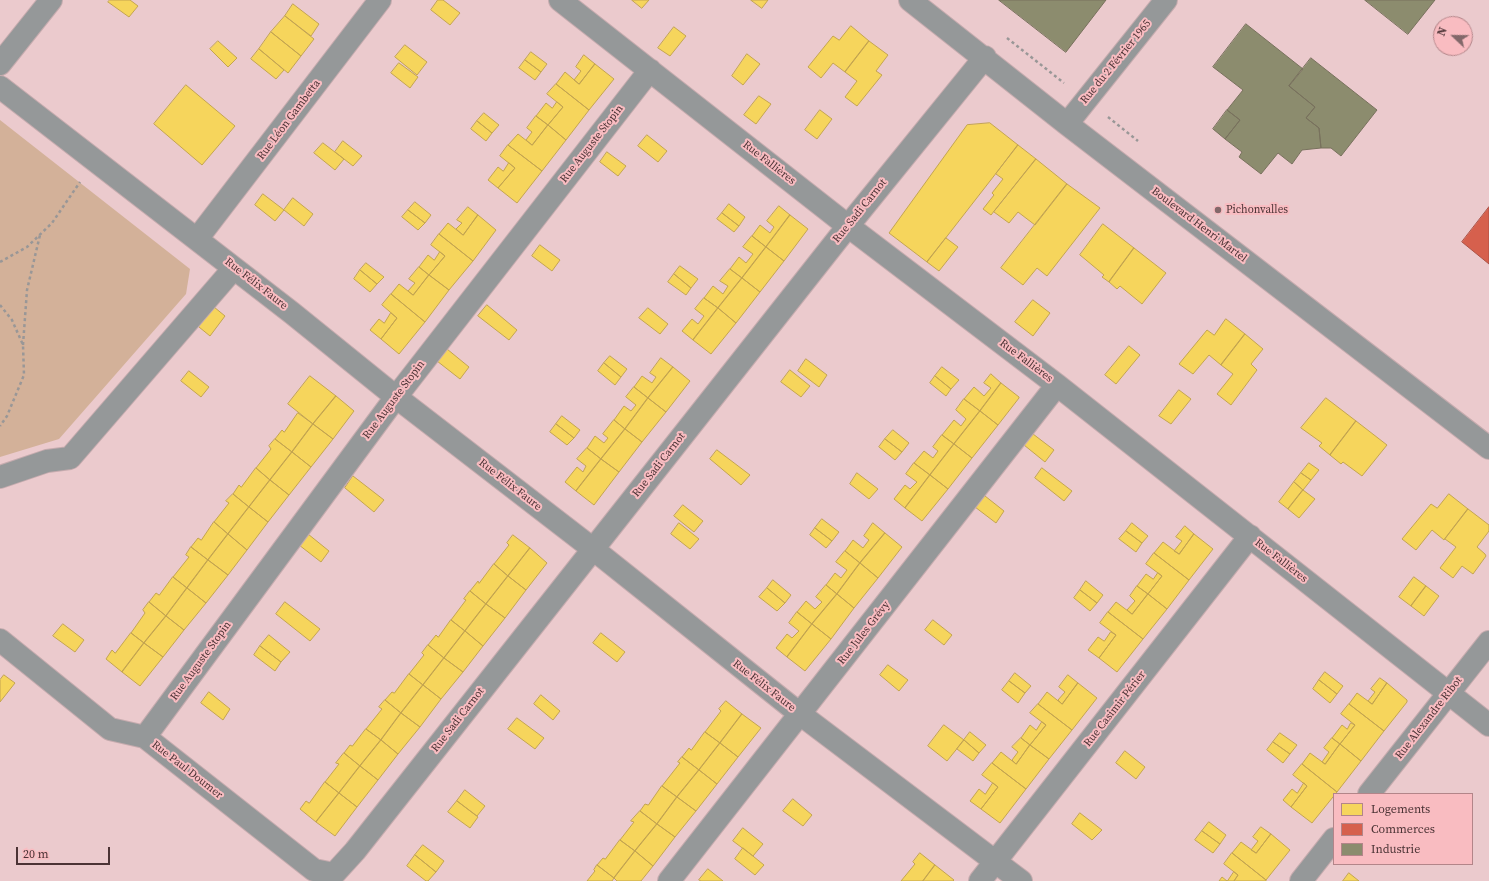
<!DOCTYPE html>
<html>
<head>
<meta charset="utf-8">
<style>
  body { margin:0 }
  #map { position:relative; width:1489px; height:881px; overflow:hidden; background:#ebcacd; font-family:"Source Serif 4",serif }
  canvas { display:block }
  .legend { position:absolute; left:1333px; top:793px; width:140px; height:72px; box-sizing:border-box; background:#f9bcc1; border:1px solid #b38589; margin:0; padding:5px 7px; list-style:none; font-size:12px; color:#4b3335 }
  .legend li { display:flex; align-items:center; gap:8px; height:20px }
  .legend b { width:20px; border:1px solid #b38589 }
  .north { position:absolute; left:1433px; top:16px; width:40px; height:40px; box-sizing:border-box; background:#f9bcc1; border:1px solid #b38589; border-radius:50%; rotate:292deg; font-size:11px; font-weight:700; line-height:16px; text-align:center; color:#4b3335 }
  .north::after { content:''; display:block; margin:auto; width:14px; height:18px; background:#83686a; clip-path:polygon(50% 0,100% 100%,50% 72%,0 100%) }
  .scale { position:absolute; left:16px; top:847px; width:94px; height:18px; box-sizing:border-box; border:2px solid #4b3335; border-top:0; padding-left:5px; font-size:12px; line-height:14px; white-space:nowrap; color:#4b3335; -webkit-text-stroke:3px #f9bcc1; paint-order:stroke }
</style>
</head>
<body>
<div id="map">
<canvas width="1489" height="881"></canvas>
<ul class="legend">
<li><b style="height:11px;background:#f6d55c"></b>Logements</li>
<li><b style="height:11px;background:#d6604d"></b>Commerces</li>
<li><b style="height:11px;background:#8c8c6e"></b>Industrie</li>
</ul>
<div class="north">N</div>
<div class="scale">20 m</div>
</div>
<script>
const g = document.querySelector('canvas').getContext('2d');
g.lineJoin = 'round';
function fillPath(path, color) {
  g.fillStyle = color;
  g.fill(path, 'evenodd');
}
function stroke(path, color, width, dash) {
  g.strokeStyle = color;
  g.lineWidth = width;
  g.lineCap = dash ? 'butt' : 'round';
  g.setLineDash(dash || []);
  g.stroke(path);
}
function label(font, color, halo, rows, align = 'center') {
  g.font = font + ' "Source Serif 4",serif';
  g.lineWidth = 4;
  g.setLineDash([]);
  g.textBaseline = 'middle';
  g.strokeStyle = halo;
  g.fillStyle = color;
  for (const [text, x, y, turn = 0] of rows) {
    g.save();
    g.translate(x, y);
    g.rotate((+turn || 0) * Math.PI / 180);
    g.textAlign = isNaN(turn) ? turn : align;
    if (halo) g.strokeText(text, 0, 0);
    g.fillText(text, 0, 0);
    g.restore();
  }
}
fillPath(new Path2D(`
  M0,120L190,269L186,294L59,439L0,457Z`), '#d3b199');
const homes = new Path2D(`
  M110,0H130L138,6L129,17L108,2Z
  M438,0H443L460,13L450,25L431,10Z
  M632,0H649L642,8Z
  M751,0H768L762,8Z
  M293,4L319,24L311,36L285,16Z
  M285,16L314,39L301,56L271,32Z
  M851,26L869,41L845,72L833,63L821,78L808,67L833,36L839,40Z
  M674,27L686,36L670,56L658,48Z
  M271,32L301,56L288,73L259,49Z
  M218,41L237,58L228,67L210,49Z
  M869,41L888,55L876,71L882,75L857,106L845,97L857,81L845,72Z
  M405,45L427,62L417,75L395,57Z
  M259,49L284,70L276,79L251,59Z
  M531,52L547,64L541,72L525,60Z
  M747,54L760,64L743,85L732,76Z
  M584,55L595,64L579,84L574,80L581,71L576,67Z
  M525,60L541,72L535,80L519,68Z
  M399,63L418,77L410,88L391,73Z
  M595,64L614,79L589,110L556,84L565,72L579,84Z
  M556,84L589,110L566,140L548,125L563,107L547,94Z
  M186,85L235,126L202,165L154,124Z
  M759,96L771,104L756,124L744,115Z
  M557,102L563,107L548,125L536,116L546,103L552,108Z
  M820,110L832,119L817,139L805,130Z
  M484,113L499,125L492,133L477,121Z
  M536,116L548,125L532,145L526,140L532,132L527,128Z
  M477,121L492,133L486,141L471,129Z
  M990,123L1018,145L927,262L889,233L967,125Z
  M548,125L566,140L542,171L508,145L518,134L532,145Z
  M647,135L667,151L658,162L638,146Z
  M343,141L362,156L353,166L335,152Z
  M323,143L344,159L335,170L314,153Z
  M508,145L542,171L517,203L498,188L515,168L500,156Z
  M1018,145L1036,159L991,215L983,209L994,195L992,193L1003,179L996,174Z
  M607,152L626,166L618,176L600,162Z
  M1036,159L1067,184L1035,225L1018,212L1009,223L994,212Z
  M509,163L515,168L498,188L488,180L498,167L503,171Z
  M1067,184L1100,208L1047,276L1037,268L1023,285L1001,268Z
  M263,194L284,210L275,221L255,205Z
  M293,198L313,214L304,226L284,210Z
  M415,202L431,215L425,223L408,210Z
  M729,204L745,217L739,226L722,213Z
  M779,206L790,215L766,247L752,236L760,225L770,233L774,227L767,221Z
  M468,207L478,215L463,235L456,229L462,223L457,220Z
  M408,210L425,223L418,230L402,217Z
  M722,213L739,226L734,232L717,219Z
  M478,215L496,230L473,261L439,234L448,223L463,235Z
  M790,215L808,229L784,261L766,247Z
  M1103,224L1134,248L1109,282L1102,277L1104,275L1080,255Z
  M439,234L473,261L449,290L429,275L445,256L431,245Z
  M752,236L766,247L742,278L730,269L739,257L746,263L753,254L743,247Z
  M946,238L958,247L939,271L927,262Z
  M540,245L560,260L552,271L532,256Z
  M766,247L784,261L760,292L742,278Z
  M1134,248L1166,273L1142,304L1120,286L1117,289L1109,282Z
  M440,252L445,256L429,275L419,267L428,255L434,260Z
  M366,263L384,277L377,284L360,270Z
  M680,266L698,279L691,288L674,274Z
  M419,267L429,275L413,295L408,291L415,283L409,279Z
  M730,269L742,278L718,308L704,298L713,286L723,294L728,286L720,281Z
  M360,270L377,284L370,292L354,279Z
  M674,274L691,288L686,295L668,282Z
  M429,275L449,290L425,322L391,294L399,284L413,295Z
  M742,278L760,292L736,323L718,308Z
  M391,294L425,322L399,354L381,339L397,318L382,305Z
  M704,298L718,308L693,340L682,331L692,319L698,324L704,316L695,309Z
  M1033,300L1050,313L1033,336L1015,322Z
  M487,305L517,330L509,340L478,316Z
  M214,307L225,316L210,336L199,327Z
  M648,308L668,324L660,334L639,318Z
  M718,308L736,323L711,354L693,340Z
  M391,313L397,318L381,339L370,330L379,319L384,323Z
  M1226,319L1245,334L1221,365L1209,355L1193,374L1179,364L1207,330L1214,335Z
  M1245,334L1263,349L1251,364L1257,370L1231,405L1217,394L1233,374L1221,365Z
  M1129,346L1140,355L1116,384L1105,375Z
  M447,349L469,367L460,379L437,361Z
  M610,356L627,369L621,377L604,363Z
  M661,358L673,367L648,398L634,387L642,376L652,383L656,377L650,373Z
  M806,359L827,375L819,387L798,371Z
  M604,363L621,377L615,385L598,371Z
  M673,367L690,381L666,412L648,398Z
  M942,367L959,380L951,389L935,376Z
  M790,370L810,386L801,397L781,382Z
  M189,371L209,387L201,397L181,381Z
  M991,374L1001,383L980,411L964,399L974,387L984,396L991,388L984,383Z
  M310,376L336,396L313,424L288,404Z
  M935,376L951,389L946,396L930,383Z
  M1001,383L1019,397V398L998,425L980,411Z
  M634,387L648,398L625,429L614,420L624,406L631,411L636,405L626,397Z
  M1179,390L1191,399L1171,424L1159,416Z
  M336,396L354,411L333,439L313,424Z
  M648,398L666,412L642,442L625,429Z
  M1326,398L1356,421L1330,455L1319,446L1322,443L1301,428Z
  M964,399L980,411L954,444L942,435L954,420L961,426L966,419L956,410Z
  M980,411L998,425L972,458L954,444Z
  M298,413L313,424L292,452L275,439L282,430L284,432Z
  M562,416L580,430L574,438L556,424Z
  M614,420L625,429L601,459L587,448L595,436L604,443L608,438L603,434Z
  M1356,421L1387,445L1362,476L1343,462L1341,464L1330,455Z
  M313,424L333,439L311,467L292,452Z
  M556,424L574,438L567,445L550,432Z
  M625,429L642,442L619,472L601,459Z
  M893,430L909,443L902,452L885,439Z
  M1033,434L1054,450L1045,462L1024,445Z
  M942,435L954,444L930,475L914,463L924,451L933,458L938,451L933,447Z
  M275,439L292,452L270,480L256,468L271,449L269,446Z
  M885,439L902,452L895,460L879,447Z
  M954,444L972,458L948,489L930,475Z
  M587,448L601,459L576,491L565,482L577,467L583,472L586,466L577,459Z
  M717,450L750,475L741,485L710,459Z
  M292,452L311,467L289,495L270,480Z
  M601,459L619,472L594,505L576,491Z
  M914,463L930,475L905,508L894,499L905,485L910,489L917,482L906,474Z
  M1309,463L1319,470L1311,480L1301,473Z
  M256,468L270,480L249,507L233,494L239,485L241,487Z
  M1042,468L1072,491L1064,501L1035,478Z
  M857,473L878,489L869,499L850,484Z
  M1301,473L1311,480L1303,490L1294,482Z
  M930,475L948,489L922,521L905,508Z
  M353,476L384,500L374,512L345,488Z
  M270,480L289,495L268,522L249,507Z
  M1294,482L1303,490L1288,509L1279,502Z
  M1303,490L1315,499L1299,518L1288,509Z
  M233,494L249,507L228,534L214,522L229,503L226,501Z
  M1449,494L1468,509L1444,540L1432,530L1416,550L1402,539L1431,504L1437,508Z
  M985,496L1004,511L996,523L975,507Z
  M683,505L703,521L694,532L674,516Z
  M249,507L268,522L247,550L228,534Z
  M1468,509L1489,525V531L1477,547L1485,554L1486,556L1473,574L1462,566L1453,578L1440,568L1456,547L1445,539Z
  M822,519L839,532L832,541L815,528Z
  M214,522L228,534L208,560L191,547L198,538L201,540Z
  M679,523L699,539L690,549L671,534Z
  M873,523L885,533L860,563L845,551L853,540L863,548L869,540L864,536Z
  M1132,523L1148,536L1142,543L1126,531Z
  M1185,526L1194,534L1179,554L1174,551L1182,541L1176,537Z
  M815,528L832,541L826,548L810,535Z
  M1126,531L1142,543L1136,552L1119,539Z
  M885,533L902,547L878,578L860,563Z
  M228,534L247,550L228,575L208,560Z
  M308,534L329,551L321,562L299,545Z
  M1194,534L1213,549L1189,580L1154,553L1163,542L1179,554Z
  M513,535L530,548L508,576L494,564L509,545L507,543Z
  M191,547L208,560L187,588L173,577L189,557L186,555Z
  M530,548L547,563L526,590L508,576Z
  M845,551L860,563L837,594L826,585L835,573L841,578L847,570L836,562Z
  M1154,553L1189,580L1167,609L1148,594L1162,576L1146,564Z
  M208,560L228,575L206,603L187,588Z
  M860,563L878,578L854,608L837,594Z
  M494,564L508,576L486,604L470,591L478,581L479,583Z
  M1158,573L1162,576L1148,594L1137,586L1146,574L1153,579Z
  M508,576L526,590L505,618L486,604Z
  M173,577L187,588L166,616L149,602L156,593L159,595Z
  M1414,577L1426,586L1411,606L1399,597Z
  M773,580L791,595L785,603L767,588Z
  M1086,581L1103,595L1097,603L1080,590Z
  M826,585L837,594L812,624L797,612L806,601L815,609L822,602L816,597Z
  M1137,586L1148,594L1132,614L1127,610L1135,601L1130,596Z
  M1426,586L1439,596L1424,616L1411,606Z
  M187,588L206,603L184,630L166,616Z
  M767,588L785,603L777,611L759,597Z
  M1080,590L1097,603L1090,611L1074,598Z
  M470,591L486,604L465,631L451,620L466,600L464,599Z
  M837,594L854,608L831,639L812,624Z
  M1148,594L1167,609L1143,639L1108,612L1116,602L1132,614Z
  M149,602L166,616L144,643L131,633L145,613L143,610Z
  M285,602L320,629L310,641L276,614Z
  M486,604L505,618L483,646L465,631Z
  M797,612L812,624L787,657L776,648L787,634L792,638L799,631L789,623Z
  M1108,612L1143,639L1117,672L1099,658L1116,635L1100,623Z
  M166,616L184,630L163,657L144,643Z
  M451,620L465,631L444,658L428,645L436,635L438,637Z
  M933,620L952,635L944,645L925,630Z
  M63,624L84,640L75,652L53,636Z
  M812,624L831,639L805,671L787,657Z
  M465,631L483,646L463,672L444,658Z
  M1111,632L1116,635L1099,658L1088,650L1098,637L1104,641Z
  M131,633L144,643L122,672L106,659L112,650L115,653Z
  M601,633L625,652L617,662L593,643Z
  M269,635L290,652L281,662L260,646Z
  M144,643L163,657L140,686L122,672Z
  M428,645L444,658L423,685L409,674L424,655L422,653Z
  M260,646L281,662L275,671L254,655Z
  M444,658L463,672L441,699L423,685Z
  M888,665L908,680L899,691L880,675Z
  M1325,672L1343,686L1337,694L1319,680Z
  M1015,673L1031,686L1025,693L1009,681Z
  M409,674L423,685L401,713L385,700L392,692L394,693Z
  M4,675L15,683L0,702V680Z
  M1068,675L1078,683L1062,704L1058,700L1065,692L1059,687Z
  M1380,678L1387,683L1372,704L1368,701L1375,692L1371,689Z
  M1319,680L1337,694L1330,703L1313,689Z
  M1009,681L1025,693L1018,703L1002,690Z
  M1078,683L1097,698L1072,730L1038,704L1047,692L1062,704Z
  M1387,683L1407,700V702L1384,731L1349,704L1357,693L1372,704Z
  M423,685L441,699L420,727L401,713Z
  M209,692L230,709L223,720L201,703Z
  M541,695L560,711L553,720L534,704Z
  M385,700L401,713L381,740L366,729L382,709L379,707Z
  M726,701L742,714L720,743L705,732L721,711L719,709Z
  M1038,704L1072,730L1049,759L1030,745L1046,725L1030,713Z
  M1349,704L1384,731L1361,761L1340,744L1355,725L1341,714Z
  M401,713L420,727L398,754L381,740Z
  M742,714L761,728L738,757L720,743Z
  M517,718L544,738L535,749L508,729Z
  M1042,722L1046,725L1030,745L1021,738L1030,725L1036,730Z
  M1351,723L1355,725L1340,744L1332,738L1342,725L1347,729Z
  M944,725L964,740L947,761L928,746Z
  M366,729L381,740L360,766L344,753L350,745L352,746Z
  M705,732L720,743L699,770L682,757L689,748L691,750Z
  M970,732L986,745L979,753L964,740Z
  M1280,733L1297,745L1290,754L1273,742Z
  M1021,738L1030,745L1016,764L1012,760L1018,752L1012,747Z
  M1332,738L1340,744L1325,764L1322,762L1329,752L1324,748Z
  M381,740L398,754L378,780L360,766Z
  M964,740L979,753L973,761L957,749Z
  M1273,742L1290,754L1283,763L1267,750Z
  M720,743L738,757L717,784L699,770Z
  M1340,744L1361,761L1337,792L1302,764L1310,753L1325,764Z
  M1030,745L1049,759L1026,789L992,763L1001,752L1016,764Z
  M1125,751L1145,767L1136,779L1116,763Z
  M344,753L360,766L339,793L325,782L339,764L336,763Z
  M682,757L699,770L677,797L662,786L680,763L678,762Z
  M992,763L1026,789L1000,823L981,809L998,787L982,775Z
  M1302,764L1337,792L1312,823L1291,807L1307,786L1293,775Z
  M360,766L378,780L357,807L339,793Z
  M699,770L717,784L696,811L677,797Z
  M325,782L339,793L316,822L300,809L306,801L309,803Z
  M993,783L998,787L981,809L970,801L979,789L985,794Z
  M1304,783L1307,786L1291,807L1283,800L1292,789L1297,793Z
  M662,786L677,797L657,824L640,811L645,804L648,805Z
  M465,790L485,806L477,816L457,801Z
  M339,793L357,807L335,836L316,822Z
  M677,797L696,811L675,837L657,824Z
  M793,799L812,815L803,826L783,811Z
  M457,801L478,817L470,828L448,812Z
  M640,811L657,824L635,851L620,840L634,822L631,821Z
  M1080,813L1102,830L1092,840L1072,824Z
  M1209,822L1226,835L1220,844L1202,831Z
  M657,824L675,837L653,866L635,851Z
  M1261,827L1271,834L1256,853L1251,850L1258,841L1253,837Z
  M743,828L763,844L753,856L733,841Z
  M1202,831L1220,844L1213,853L1195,840Z
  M1271,834L1290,850L1266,880L1232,853L1241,842L1256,853Z
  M620,840L635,851L614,878L597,865L603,858L605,859Z
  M423,845L444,861L436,872L415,855Z
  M743,848L764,865L755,875L735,859Z
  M635,851L653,866L641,881H617L614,878Z
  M920,853L935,865L923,881H901L915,864L913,862Z
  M1232,853L1266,880V881H1234L1238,875L1224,864Z
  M415,855L436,872L428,881H426L407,866Z
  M597,865L614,878L612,881H587L595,871L594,870Z
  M935,865L954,880L953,881H923Z
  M708,869L723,881H701L699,880Z
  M1234,872L1238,875L1234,881H1219L1222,877L1227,881Z
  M1349,873L1359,881H1343Z`);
fillPath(homes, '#f6d55c');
stroke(homes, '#c3a450', 1);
const shops = new Path2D(`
  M1489,207V264L1462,242Z`);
fillPath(shops, '#d6604d');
stroke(shops, '#ac5246', 1);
const industry = new Path2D(`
  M999,0H1106L1066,52Z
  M1365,0H1435L1408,34Z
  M1246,24L1303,69L1289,86L1315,107L1306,118L1319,128L1321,148L1302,150L1292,164L1278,153L1261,174L1239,157L1242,152L1225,139L1240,120L1227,110L1243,90L1213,67Z
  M1311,58L1377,110L1341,156L1331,148H1321L1319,128L1306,118L1315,107L1289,86Z
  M1227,110L1240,120L1225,139L1213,129Z`);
fillPath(industry, '#8c8c6e');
stroke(industry, '#78715d', 1);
const minor = new Path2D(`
  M560,0L848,226L1057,385L1489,725
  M910,0L1067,124L1489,448
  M0,64L51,0
  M0,87L292,313L396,397L593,549L800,714L1021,881
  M1067,124L1166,0
  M197,239L380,0
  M0,477L47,461L70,458L234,268
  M0,640L110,729L145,737L314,870L334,874L355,851L848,226L985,57
  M145,737L396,397L650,70
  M1369,794L1489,642
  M669,881L1057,385
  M980,881L1250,536
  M1301,881L1334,839`);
stroke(minor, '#c5abae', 24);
stroke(new Path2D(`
  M1007,38L1064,83
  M1108,117L1138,141
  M0,262L27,247L52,223L80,182
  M0,305L12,320L23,345L24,375L7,416L0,426
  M23,345L27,290L40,235`), '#999797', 2.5, [3, 3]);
stroke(minor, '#959899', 22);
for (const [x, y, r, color] of [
  [1218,210,4,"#83686a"]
]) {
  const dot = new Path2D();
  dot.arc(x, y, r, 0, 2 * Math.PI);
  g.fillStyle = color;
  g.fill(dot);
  stroke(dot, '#f9bcc1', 1.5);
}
label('11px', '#4b3335', '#f9bcc1', [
  ["Rue du 2 Février 1965",1116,62,-51],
  ["Rue Léon Gambetta",289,120,-53],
  ["Rue Auguste Stopin",592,144,-52],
  ["Rue Fallières",769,163,38],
  ["Rue Sadi Carnot",860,211,-51],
  ["Boulevard Henri Martel",1199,225,37],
  ["Rue Félix Faure",256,284,38],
  ["Rue Fallières",1026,361,37],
  ["Rue Auguste Stopin",394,400,-53],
  ["Rue Sadi Carnot",659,465,-52],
  ["Rue Félix Faure",510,485,38],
  ["Rue Fallières",1281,561,38],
  ["Rue Jules Grévy",864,633,-52],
  ["Rue Auguste Stopin",201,661,-54],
  ["Rue Félix Faure",764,686,38],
  ["Rue Casimir Périer",1115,709,-52],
  ["Rue Alexandre Ribot",1429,718,-52],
  ["Rue Sadi Carnot",458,720,-52],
  ["Rue Paul Doumer",187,770,38]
]);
label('11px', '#4b3335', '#f9bcc1', [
  ["Pichonvalles",1226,210]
], 'left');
</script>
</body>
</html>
